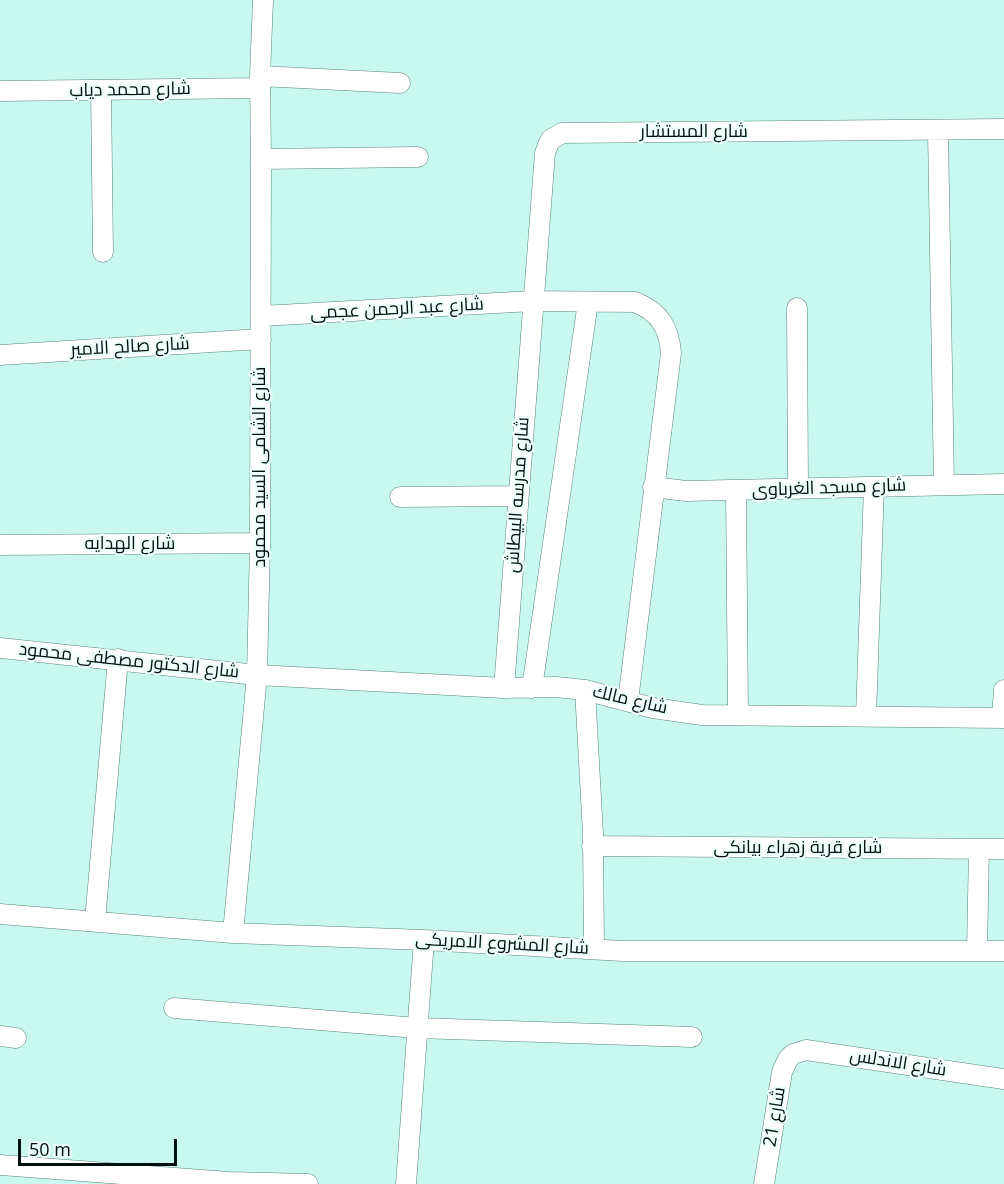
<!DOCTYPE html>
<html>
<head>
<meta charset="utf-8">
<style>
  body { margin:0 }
  #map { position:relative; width:1004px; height:1184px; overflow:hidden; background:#c9f8ee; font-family:"Open Sans",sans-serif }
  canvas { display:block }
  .scale { position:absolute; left:18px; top:1139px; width:159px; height:27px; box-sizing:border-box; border:3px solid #01100d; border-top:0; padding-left:8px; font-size:18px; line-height:21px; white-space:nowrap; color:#01100d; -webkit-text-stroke:4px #ecfffb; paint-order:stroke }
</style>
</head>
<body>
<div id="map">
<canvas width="1004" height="1184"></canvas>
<div class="scale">50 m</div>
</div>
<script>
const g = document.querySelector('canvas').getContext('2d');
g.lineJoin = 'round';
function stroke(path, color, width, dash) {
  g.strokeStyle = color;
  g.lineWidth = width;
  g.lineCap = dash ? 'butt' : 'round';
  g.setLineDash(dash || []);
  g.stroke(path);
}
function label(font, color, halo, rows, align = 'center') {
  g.font = font + ' "Open Sans",Cairo,sans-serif';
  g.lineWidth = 4.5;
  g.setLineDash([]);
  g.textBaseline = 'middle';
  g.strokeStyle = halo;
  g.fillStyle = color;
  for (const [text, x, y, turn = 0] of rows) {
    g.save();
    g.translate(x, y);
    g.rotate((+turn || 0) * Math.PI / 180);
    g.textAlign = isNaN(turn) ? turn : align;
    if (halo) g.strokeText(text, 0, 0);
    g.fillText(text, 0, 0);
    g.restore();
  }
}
const street = new Path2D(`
  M260,76L400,83
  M101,90L103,252
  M0,91L260,88
  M938,131L944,485
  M261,159L418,157
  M797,308L798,489
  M261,316L533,301L635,302C660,312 669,328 671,353L628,701
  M0,355L261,339
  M653,487L686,491L1004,484
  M736,490L738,714
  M400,497L518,496
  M0,545L260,543
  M0,648L257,675L504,688L556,687L585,690L653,708L702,715L1004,718
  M504,688L545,153L550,140L562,133L1004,129
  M532,688L588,302
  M585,690L593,834L594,949
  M866,716L874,487
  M1002,718L1004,690
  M592,846L1004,849
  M0,914L233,933L424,940L623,951H1004
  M95,921L118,659
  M233,933L257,675L260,543L261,159L260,76L263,0
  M977,950L979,849
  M174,1008L417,1028L692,1037
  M0,1036L16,1038
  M0,1165L229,1182L308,1184
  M406,1184L424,940
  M764,1184L782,1072L788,1059L793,1054L806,1050L1004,1079`);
stroke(street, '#58847b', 21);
stroke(street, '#fff', 20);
label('18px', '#01100d', '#ecfffb', [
  ["شارع محمد دياب",130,90,-1],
  ["شارع المستشار",694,132],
  ["شارع عبد الرحمن عجمى",397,309,-3],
  ["شارع صالح الامير",130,347,-3],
  ["شارع الشامى السيد محمود",260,467,-90],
  ["شارع مسجد الغرباوى",829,488,-2],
  ["شارع مدرسه البيطاش",518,495,-86],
  ["شارع الهدايه",130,544],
  ["شارع الدكتور مصطفى محمود",129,661,6],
  ["شارع مالك",630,700,13],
  ["شارع قرية زهراء بيانكى",798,848],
  ["شارع المشروع الامريكى",502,944,3],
  ["شارع الاندلس",898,1063,9],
  ["شارع 21",775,1117,-81]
]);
</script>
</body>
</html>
